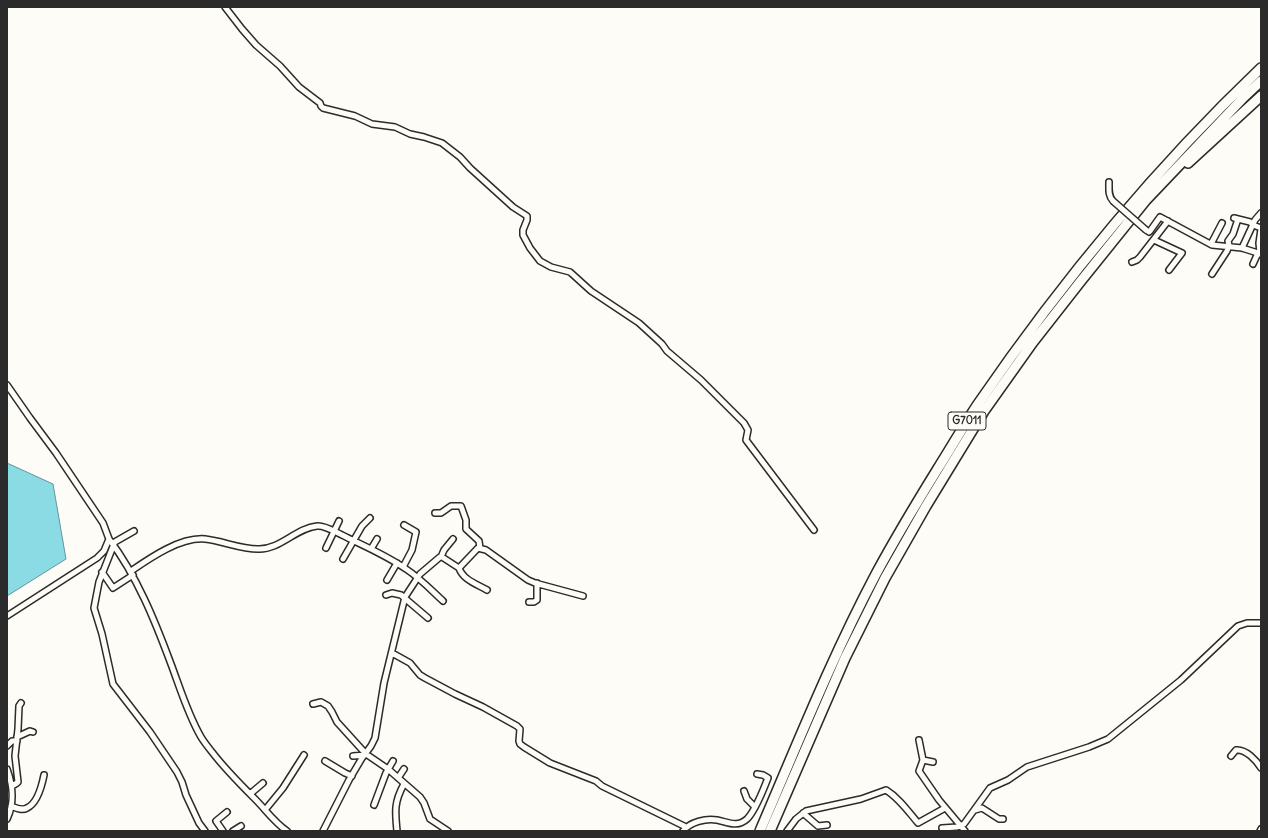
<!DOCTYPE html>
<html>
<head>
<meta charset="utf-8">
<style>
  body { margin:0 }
  #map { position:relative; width:1268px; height:838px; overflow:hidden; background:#fdfcf7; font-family:Delius,sans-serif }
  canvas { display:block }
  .frame { position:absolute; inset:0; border:8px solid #2b2b2b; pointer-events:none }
</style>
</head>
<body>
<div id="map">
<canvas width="1268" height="838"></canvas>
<div class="frame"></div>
</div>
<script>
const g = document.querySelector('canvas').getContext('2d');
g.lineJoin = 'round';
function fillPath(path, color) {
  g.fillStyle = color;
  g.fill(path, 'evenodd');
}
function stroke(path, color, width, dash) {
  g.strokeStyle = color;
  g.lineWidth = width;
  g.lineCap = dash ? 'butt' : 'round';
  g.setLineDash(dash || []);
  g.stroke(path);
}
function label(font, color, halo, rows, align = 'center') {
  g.font = font + ' Delius,sans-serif';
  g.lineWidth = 3;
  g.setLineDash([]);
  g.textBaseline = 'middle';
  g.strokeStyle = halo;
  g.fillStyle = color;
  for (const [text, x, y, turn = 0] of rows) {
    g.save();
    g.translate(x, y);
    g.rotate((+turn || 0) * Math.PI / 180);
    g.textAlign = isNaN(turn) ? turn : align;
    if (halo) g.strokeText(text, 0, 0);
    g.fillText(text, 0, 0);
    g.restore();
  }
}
const water = new Path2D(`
  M7,463L53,484L66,559L7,596Z`);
fillPath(water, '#8adbe4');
stroke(water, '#64959a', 1);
const minor = new Path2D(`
  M225,7L242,29L256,45L280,66L299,87L320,103L321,106L323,108L355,116L372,124L395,127L410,134L424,137L442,143L460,157L470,168L513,207L527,216V220L523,230V235L530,248L540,261L551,267L570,272L591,291L639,323L662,344L667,351L701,380L744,423L748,430L746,440L749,444L814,530
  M1109,182C1109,189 1108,196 1113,201
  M1234,218L1250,222L1253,225L1261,228
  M1146,230L1149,232L1150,231L1160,217L1212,245L1242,248L1261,254
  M1154,240L1182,253L1169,270
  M1211,244L1222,223
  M1242,248L1255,220L1261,213
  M1260,253L1259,243L1261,229
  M1132,262L1137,260L1140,257L1168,221
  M1253,264L1258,253
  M1212,274L1227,251L1229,245L1228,241L1233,234L1238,219
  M7,385L30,418L56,453L103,523L109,539L104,551L97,558L7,616
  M435,513H441L451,506H461L466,520V529L479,541L480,548
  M109,539C137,576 155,621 171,664C180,688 188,715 201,737C204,742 208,747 212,752C225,769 240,784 255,799C266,810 274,822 287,831
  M113,543L134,531
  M114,544L99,582L94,608L102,634L113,684L150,732L177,772L182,782L186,795L199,823L205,831
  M326,548L339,521
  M371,549L377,539
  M441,557L444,550L453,539
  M343,559L362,526L370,518
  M403,567L412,550L416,532L404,525
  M459,568C463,580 477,584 487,590
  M131,571C150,558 180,537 205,539C223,541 240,549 258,549C280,550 296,528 317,526C325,525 335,532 342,535C364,546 386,555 406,569C420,578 431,590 443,601
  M102,572L113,588L133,575
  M387,580L397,563
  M386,595L392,593L401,595L428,618
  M529,602H534L537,600V583
  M392,653L410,663L420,675L425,678L455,694L483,707L517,726L520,729L519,741L520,744L524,747L550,763L596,781L602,786L686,827
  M313,704L321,702L328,706L332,712L337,722L366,754L388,769L420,797L424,803L430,819L448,831
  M17,737L30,731L33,732
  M919,740L923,760L919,771L939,800L965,831
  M7,746L12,741H17
  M353,756L365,755
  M1231,756L1236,750C1246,749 1256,760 1261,768
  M923,760L933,762
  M325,761L345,773L352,776
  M7,769C13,786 15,802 7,819
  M398,778L404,769
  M12,786L17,783L18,782L15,756L18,729L19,706L21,703
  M744,791L747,799L755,807
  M250,794L263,783
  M374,805L386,773L393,761
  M11,806C16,808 22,811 27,808C38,803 42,785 44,775
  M265,810L283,788L304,755
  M975,810L982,808L999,819H1003
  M803,813L818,826L827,825
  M942,828L957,827L964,824L990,788L1008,780L1027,767L1089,747L1108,739L1181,680L1238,626L1247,623H1261
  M223,831L216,821L227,812
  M233,831L241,826
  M323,831L349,780L362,758L371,746L375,738L384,683L405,597L420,574L440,557H442L459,568L478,548L486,550L528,580L535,583L583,596
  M397,831C395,811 394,802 404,784
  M683,831C690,822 706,818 717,820C728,822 737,828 747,819C756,810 763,790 768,778L763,775L757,774
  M787,831L796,819L806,811L861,799L886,790C899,798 908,811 918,823L945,808
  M1260,831L1261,829`);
const motorway = new Path2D(`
  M1188,163L1261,96
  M760,831C797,745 832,657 876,574C895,539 916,504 937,470C951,448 964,425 978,404C1061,283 1155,169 1261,68
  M770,831L845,658L885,578L926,506L984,411L1033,342L1080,282L1146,200L1244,97L1261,81`);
stroke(minor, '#2b2b2b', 8);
stroke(motorway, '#2b2b2b', 12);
stroke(minor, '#fdfcf7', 5);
stroke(motorway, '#fdfcf7', 9);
const minorBridge = new Path2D(`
  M1113,201L1146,230`);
stroke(minorBridge, '#2b2b2b', 8, []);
stroke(minorBridge, '#fdfcf7', 5);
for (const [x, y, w] of [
  [967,421,38]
]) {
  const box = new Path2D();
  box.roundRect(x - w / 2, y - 9, w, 18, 3);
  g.fillStyle = '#fdfcf7';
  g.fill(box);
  stroke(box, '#2b2b2b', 1);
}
label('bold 11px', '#2b2b2b', null, [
  ["G7011",967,421]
]);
</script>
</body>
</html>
